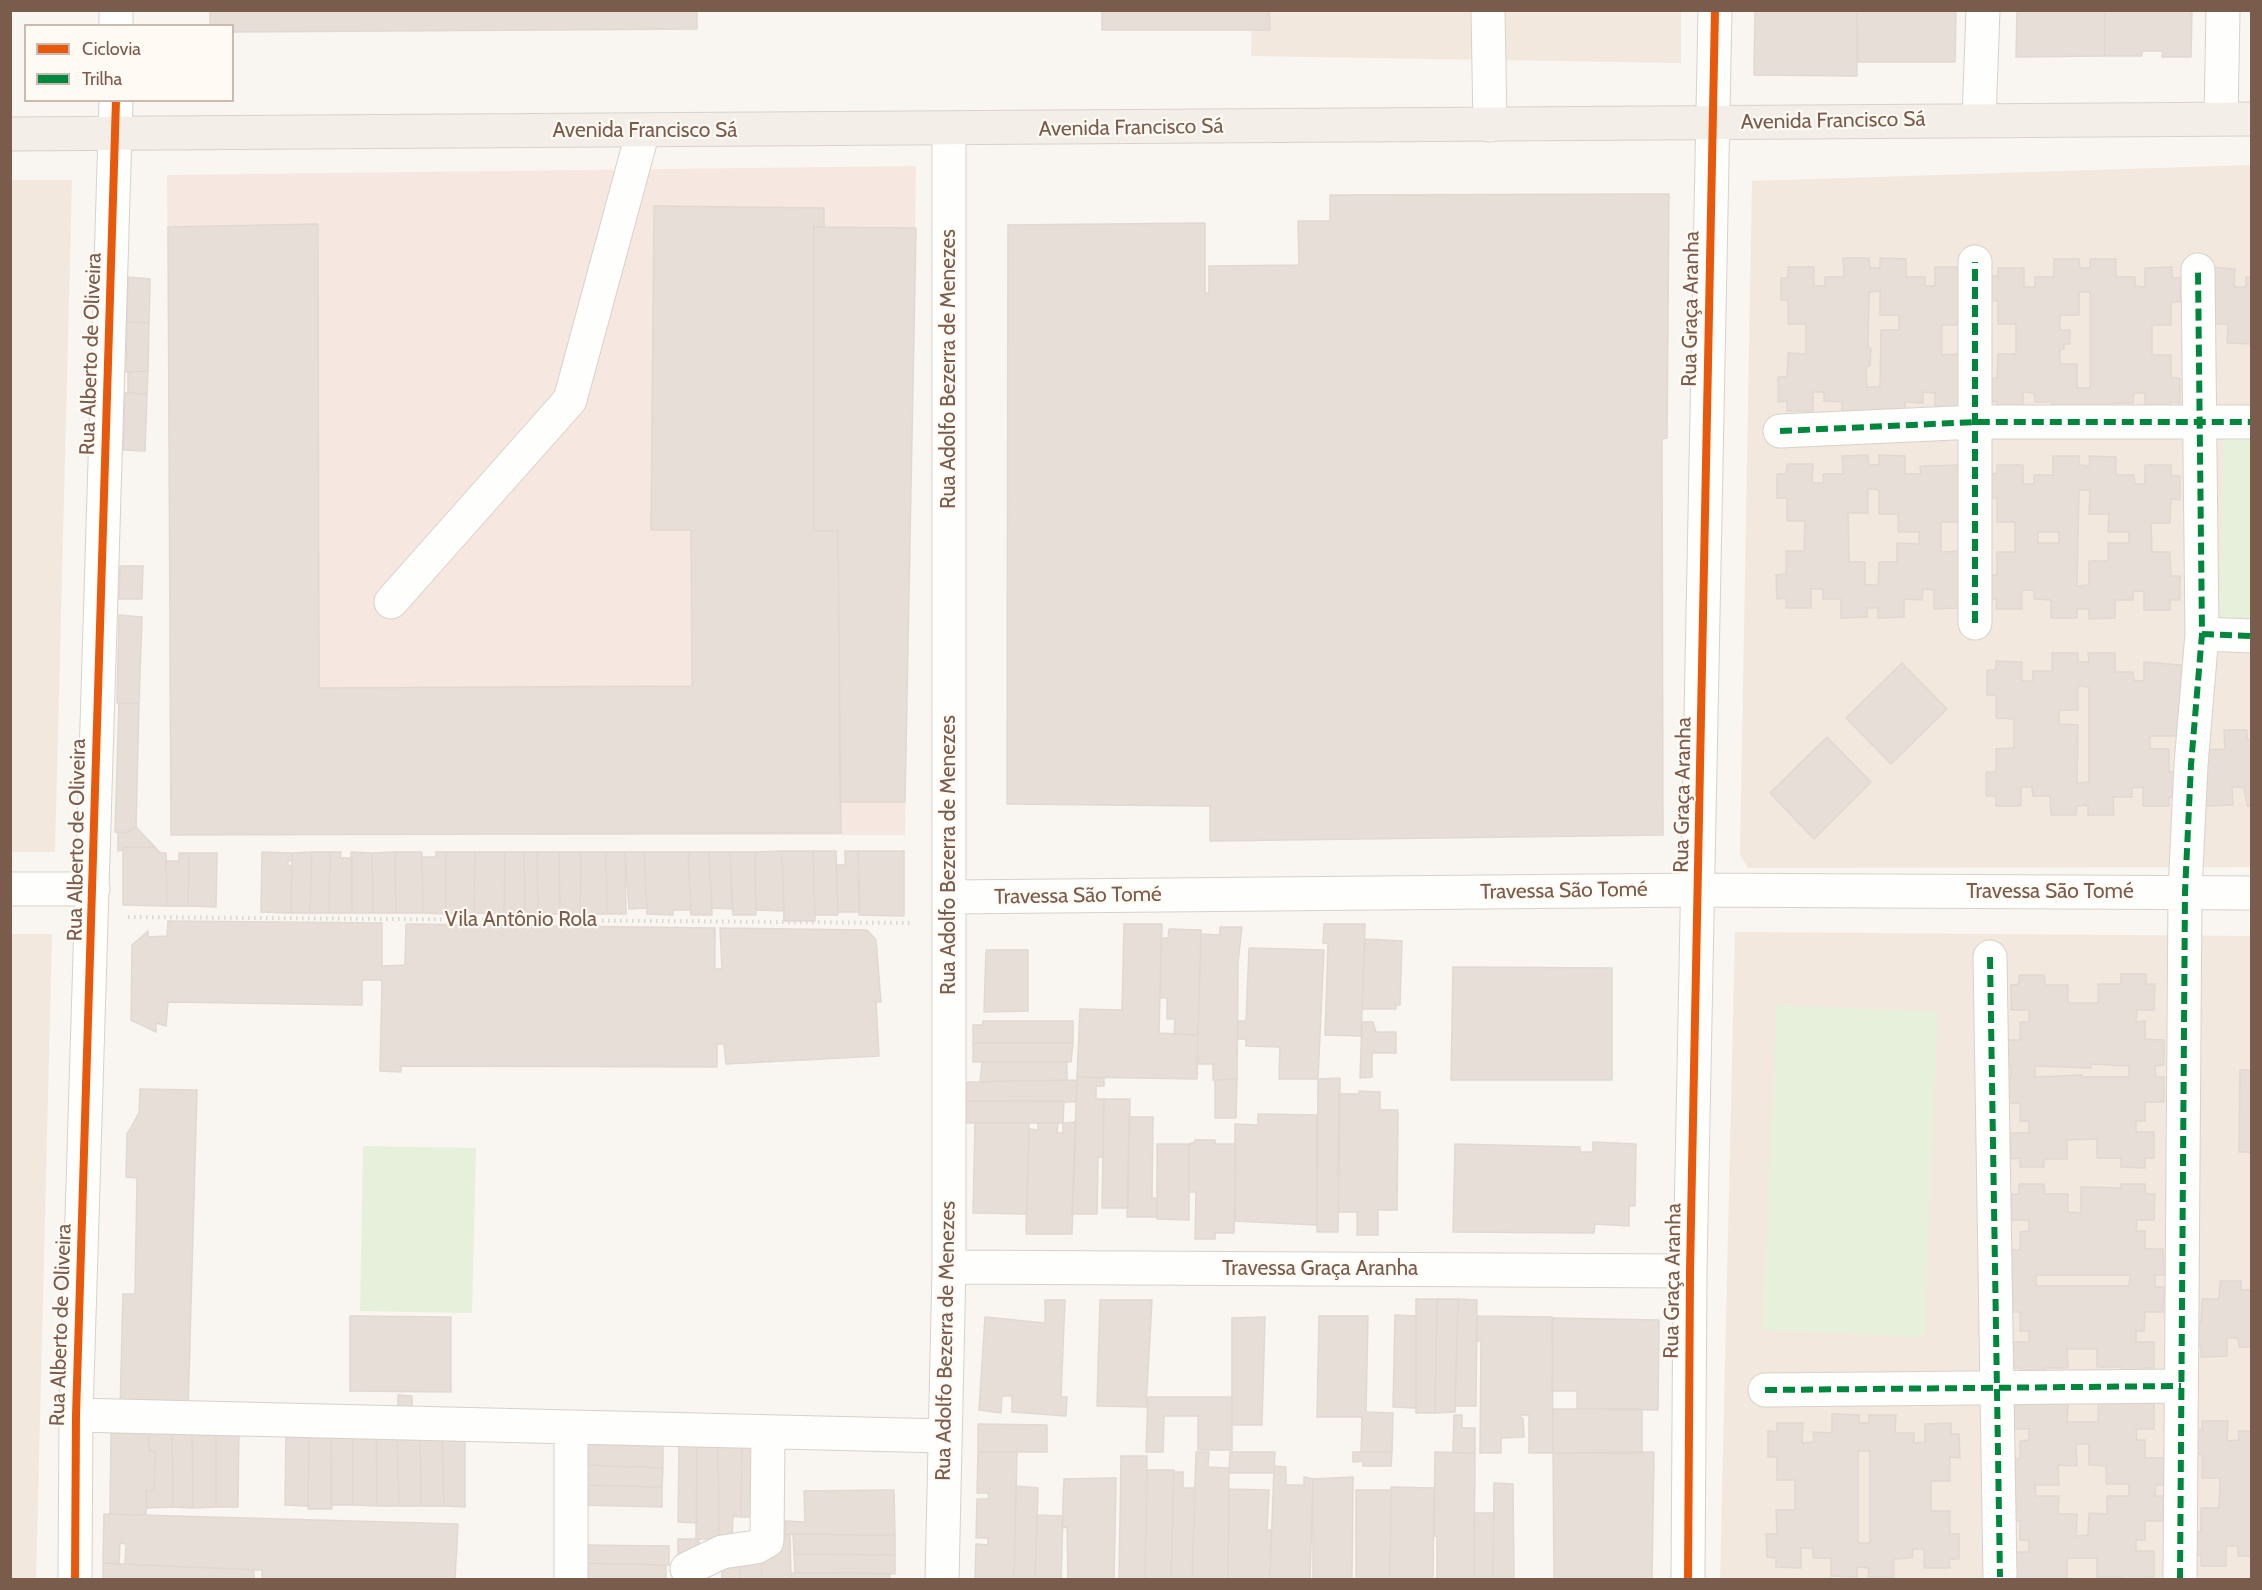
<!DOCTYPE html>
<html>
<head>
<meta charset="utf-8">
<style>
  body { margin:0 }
  #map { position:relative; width:2262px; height:1590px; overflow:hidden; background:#f9f5f0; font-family:Cabin,sans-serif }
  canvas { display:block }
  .frame { position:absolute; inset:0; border:12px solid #7a5c4d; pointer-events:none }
  .legend { position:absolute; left:24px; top:24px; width:210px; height:78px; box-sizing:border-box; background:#fffaf3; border:2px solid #cabbb1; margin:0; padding:8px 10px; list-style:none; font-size:18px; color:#7a5c4d }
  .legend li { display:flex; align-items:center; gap:12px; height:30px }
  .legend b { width:30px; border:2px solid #cabbb1 }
</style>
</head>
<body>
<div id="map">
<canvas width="2262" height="1590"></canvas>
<div class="frame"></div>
<ul class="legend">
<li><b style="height:8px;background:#e8590c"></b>Ciclovia</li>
<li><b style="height:8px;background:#00873e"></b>Trilha</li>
</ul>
</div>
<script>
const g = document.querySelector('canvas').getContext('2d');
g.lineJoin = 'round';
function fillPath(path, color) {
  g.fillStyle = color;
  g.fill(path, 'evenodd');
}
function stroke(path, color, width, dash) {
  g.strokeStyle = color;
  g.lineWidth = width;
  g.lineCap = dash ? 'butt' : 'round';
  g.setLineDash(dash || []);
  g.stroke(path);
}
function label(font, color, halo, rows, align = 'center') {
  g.font = font + ' Cabin,sans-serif';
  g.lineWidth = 4.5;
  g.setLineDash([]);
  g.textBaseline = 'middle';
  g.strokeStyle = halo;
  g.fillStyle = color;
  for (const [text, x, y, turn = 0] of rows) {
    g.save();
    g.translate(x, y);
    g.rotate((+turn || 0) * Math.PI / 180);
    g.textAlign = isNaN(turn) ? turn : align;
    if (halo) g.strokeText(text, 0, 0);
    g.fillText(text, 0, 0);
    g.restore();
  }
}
fillPath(new Path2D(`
  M1252,11H1681V63L1251,56Z
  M2251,165V867L1748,868L1740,855L1752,181Z
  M10,180H72L55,852H11Z
  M1735,932L2251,936V1579L1720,1580Z
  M11,934H52L36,1580L10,1579Z`), '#f2e8de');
fillPath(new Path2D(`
  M916,166L905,835H171L167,175Z`), '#f6e8e1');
fillPath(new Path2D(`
  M2223,436H2251V630H2220Z
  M1777,1005L1938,1012L1924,1337L1762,1330Z
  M363,1146L476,1148L472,1313L360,1311Z`), '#e7f0db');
const building = new Path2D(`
  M210,10H697V29L232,32V26H210Z
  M1102,10H1269L1270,30H1102Z
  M1755,10H1857V76L1754,75Z
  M1857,10H1956L1955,62H1858Z
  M2017,10H2105V56L2016,57Z
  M2105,10H2192L2191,57H2162L2163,51H2142V56H2105Z
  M1669,194L1667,438L1662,439L1663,835L1210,841V806L1007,804L1008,225L1205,223V293H1209V266L1299,265L1298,221H1330V195Z
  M654,206L824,208V227H814V531H838L841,833L171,835L168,227L318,224L319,688L692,686L691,530H651Z
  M814,227L916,228L905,802H840L838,531H814Z
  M1843,258H1869L1870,268H1880V258L1906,259V277H1925V286H1935V267H1962L1961,325H1942V355L1961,354L1960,411L1935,412V393L1923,392V403L1905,402V420H1842V402L1824,401V392H1813V411H1787V401L1778,402V377H1787L1788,353L1806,354V324H1788V300H1781V278H1788V267H1814V286H1825V277H1844ZM1880,291V315H1899V330H1881L1880,387H1867L1866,367L1870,366L1871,348L1868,347L1869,292Z
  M2054,259H2079L2080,268H2090V259H2116V277H2135V286L2145,287V268L2172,267V278H2181L2180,302H2171V325H2152V355H2171V378H2180V403L2171,402L2170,412H2145V393H2134L2133,403H2115V421H2052V402H2035L2034,393L2023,392V412H1997V402L1987,401L1988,378H1997L1998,354H2016V324H1998V301H1989V276H1998V268H2024V287H2035V277H2054ZM2079,292H2090V388H2077V364H2060V349H2064V344H2070V330H2060V315H2079Z
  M2210,267L2235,269L2234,287H2246V277H2252V344L2227,343L2228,324H2209Z
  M128,277L150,279L149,323L127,322Z
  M127,322L149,323L148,371L126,372Z
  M148,371L147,394L128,393V372Z
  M125,393L147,394L145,451L123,450Z
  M1868,455L1869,465H1879V455L1905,456V474H1921L1920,466L1961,465L1960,522H1941V552L1960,551L1959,608L1934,609V590L1923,589L1922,600L1904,599V617L1878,618V608H1867V617L1841,618V599H1823V589H1811V608H1786V598L1777,599L1776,575L1786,574V551H1804L1805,521H1787V498H1777V474H1786L1787,464H1813L1812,483H1824L1823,474H1843L1842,456ZM1868,489L1879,490V514H1898V532H1919V544L1897,543V562H1879L1878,585H1865V562H1849L1848,513H1868Z
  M2053,456H2079V465L2090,466L2089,456L2116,457V475H2134L2135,484H2145V465H2171V476H2180V500L2171,499L2170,523H2151L2152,552H2170L2171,576H2180V600H2170V610H2144V591H2133V600H2115V618L2089,619V609H2077V618H2051V600L2034,599V590H2022V609H1996L1997,599H1987V575H1997V552H2015V522H1997V498H1988V473L1997,474V465H2023V484H2034V475H2053ZM2079,490H2090L2089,514H2109L2108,532H2129V543H2108V561H2089V585L2077,586ZM2038,532H2059V543H2038Z
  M120,566H143L142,599H119Z
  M119,615L142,617L139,703H117Z
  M2052,653H2078V662H2089L2088,653H2115V672H2133L2134,681H2144V662L2181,665L2180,736H2150V749H2169V772H2179L2178,797H2169V806H2143V787L2132,788V797H2113L2114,815H2088V805L2077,806L2076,815H2051L2050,796H2033L2032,787H2021V806H1996V796H1986V772H1996V749L2014,748V719L1996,718V695H1987V670H1996V661L2022,662V681H2033V671H2052ZM2078,686L2089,687V782L2077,783L2078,725L2059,724V710H2078Z
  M1902,663L1947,709L1891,764L1846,718Z
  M119,703H139L136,827L125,833L115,832Z
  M2224,730H2247V740H2252V806H2247L2244,787H2232L2233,805L2206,806V797L2197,798L2206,750L2225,749Z
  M1827,737L1871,782L1814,839L1770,793Z
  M136,827L155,847H123V850L118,851V832L125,833Z
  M123,847H155L160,853H166L167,906L123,905Z
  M782,851L784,911L756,910L755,852Z
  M782,851H813L815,921H784Z
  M813,851H836L838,915H815Z
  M845,851H858L860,912H838L836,865H845Z
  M858,851H904V916L859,915Z
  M262,852L292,853V860L288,861V866H292L291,913L261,912Z
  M312,852H330L329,913H310Z
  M312,852L310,913H291L292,853Z
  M330,852H341L340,858H352V913H329Z
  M351,852L372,853L373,913H352Z
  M395,852H422L423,913H396Z
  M395,852L396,913H373L372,853Z
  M436,852H446V914L423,913L422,857H436Z
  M446,852H475L474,913L446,914Z
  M475,852H505L504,914L474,913Z
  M505,852H524L525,914H504Z
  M524,852H537L538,914H525Z
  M537,852H559L560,914H538Z
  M559,852H581L580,914H560Z
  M581,852H606L607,914H580Z
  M606,852H625L626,914H607Z
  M625,852H644L647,908L629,909Z
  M644,852H688L691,910H673V915L647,914Z
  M688,852H709L712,915H691Z
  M709,852H730L732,909L712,908Z
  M730,852H755L756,915H733Z
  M179,853H189L188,906H167L166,861H179Z
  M189,853H217L216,907L188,906Z
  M168,921L382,923V966L405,965L406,924L715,928V969H722L720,928L867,930L876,940L881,1002H876L879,1056L726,1064L724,1044H717V1067L401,1066V1072L380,1071L382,980H362V1005L168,1002L166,1026L156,1023V1032L131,1020L132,945L148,931V937L167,936Z
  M1124,924H1162L1159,1033L1198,1035L1197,1079L1077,1077L1080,1009L1122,1010Z
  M1324,924H1365L1361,1036L1325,1035L1328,943H1323Z
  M1220,927H1242L1238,963L1237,1079L1213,1080V1064H1197L1201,934L1220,935Z
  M1169,929L1201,930L1198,1035L1174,1034L1175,1019H1167V998H1160L1161,938H1168Z
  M1365,939L1402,941L1400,1005H1396V1009H1362Z
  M1249,948L1324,950L1318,1079H1279L1280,1047L1246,1046V1039H1238V1021H1246Z
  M986,950H1028V1011L984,1012Z
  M1453,967L1612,968V1080H1451Z
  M2121,974H2146V984H2155L2154,1010H2137L2136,1022L2145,1021V1039L2164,1040V1065L2155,1066L2156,1077H2164V1102H2145V1121H2136V1132H2154V1158H2145V1168L2121,1167V1158H2097V1139L2067,1140V1159H2044V1167H2020V1158L2011,1159L2010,1133H2029V1121H2020V1103H2002L2001,1077H2011V1066H2001V1040H2020V1022H2029V1010H2011V985L2019,984V975H2044L2045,985H2068V1003H2098V984H2121ZM2091,1064L2129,1066V1077H2082V1075L2035,1077V1066L2091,1068Z
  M983,1021H1073V1043H973V1025H983Z
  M1362,1022H1373L1376,1032H1396V1053H1372V1077L1360,1078Z
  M973,1043H1073L1071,1062H973Z
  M982,1062H1067V1080L980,1082Z
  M2240,1070H2252V1152H2239Z
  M1077,1077L1104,1078V1086H1096V1099H1104L1103,1157H1098L1097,1214H1072Z
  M1340,1078L1338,1232H1317L1318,1079Z
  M1237,1079L1236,1118H1215V1080Z
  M1077,1080L1076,1102L966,1101L967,1082Z
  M140,1089L197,1090L188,1412L120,1410L123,1294H135L137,1178L126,1177L127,1134L139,1113Z
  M1359,1091L1380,1092V1110H1398L1397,1210H1378V1235H1357V1212H1338L1339,1094H1359Z
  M1104,1099H1130L1128,1208H1102Z
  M966,1101H1064L1063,1123H966Z
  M1258,1114L1317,1115V1225L1235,1221V1124L1258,1125Z
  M1129,1117H1153L1152,1198H1157V1217H1127Z
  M1076,1122L1072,1234H1026L1029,1129L1038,1130V1123H1058L1057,1133H1063V1123Z
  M975,1123H1029L1027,1214L973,1213Z
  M1195,1140H1215V1144H1236L1234,1233H1215V1239H1195L1196,1192H1189V1144L1195,1142Z
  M1593,1142L1636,1144L1635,1206H1629V1226L1595,1224L1594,1233L1453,1232L1455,1144L1580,1147V1152H1593Z
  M1157,1144H1189V1220L1157,1219Z
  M2019,1184H2044L2045,1194H2068V1212L2081,1213V1187L2121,1188V1184H2145L2146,1194H2155L2154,1220H2137L2136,1231H2145V1249H2163L2164,1275H2155V1287H2164L2163,1312H2145L2144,1331H2136V1342H2154V1368H2145V1377H2121V1367H2097V1349H2067L2068,1368H2044V1377L2020,1376V1368H2010V1342H2029V1331H2020V1312H2001V1250H2020V1232L2029,1231V1220H2011V1194H2019ZM2036,1275H2130L2129,1286H2036Z
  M2220,1281H2241V1290H2252V1347H2239L2238,1338H2227V1356L2201,1357V1346L2192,1347V1322L2201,1323L2202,1299H2219Z
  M1416,1299H1437L1435,1413H1416Z
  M1437,1299H1458L1455,1412L1435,1413Z
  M1458,1299L1477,1300L1476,1406H1455Z
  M1045,1300H1065L1061,1397H1067L1066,1416L1012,1412V1396H1002L1001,1413L979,1410L985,1317L1045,1323Z
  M1100,1300H1152L1146,1407L1097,1406Z
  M1395,1315L1416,1316V1408L1393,1407Z
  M350,1316L451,1317V1392L350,1391Z
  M1319,1316H1368L1366,1412L1393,1413L1392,1452H1361L1362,1417H1317Z
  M1477,1316L1552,1317L1553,1453H1529V1415H1521L1520,1418H1523L1524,1437L1501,1438V1453H1480L1481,1341H1476Z
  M1265,1317L1262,1425H1232V1318Z
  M1553,1318L1659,1320L1658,1410L1577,1409V1391H1552Z
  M2120,1393H2146V1403H2154V1429H2136L2137,1440H2145V1458H2164V1485H2156L2155,1496H2164V1521H2145V1540H2136V1551H2154V1577L2121,1580V1577H2097V1558H2067V1578L2020,1580L2010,1577V1552H2029V1540H2020V1521H2002L2001,1459H2020V1441L2029,1440V1429H2011V1403L2068,1404L2067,1422H2098V1403H2120ZM2076,1444H2089V1465L2106,1466V1484H2129V1496H2107V1514L2089,1513L2088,1535L2076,1536L2077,1514H2058L2059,1496H2036L2035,1485H2059L2058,1465L2077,1466Z
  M398,1395L412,1396V1415H398Z
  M1148,1397H1232V1450H1198V1416H1164L1163,1452H1146Z
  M1553,1409H1642V1453H1553Z
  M1832,1414L1859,1415V1423H1869V1415H1896L1895,1433H1914V1443L1925,1442V1424L1951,1423V1434H1959L1960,1458L1950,1457V1481H1931V1511H1950V1534H1959V1559H1949L1950,1568H1924V1549H1913L1912,1558L1894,1559V1577H1868L1869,1568L1857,1567V1577L1831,1576V1558H1813V1548H1801V1568L1776,1567V1558L1767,1557L1766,1534H1777L1776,1510H1795V1480H1777V1457H1768V1431L1777,1432V1423H1803L1802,1443L1814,1442L1813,1432L1832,1433ZM1858,1451H1870V1543H1858Z
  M1454,1415H1462V1428H1475V1453H1453Z
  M2202,1421H2228L2227,1441L2239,1440L2238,1431H2252V1556H2238V1546H2226V1566H2201V1555L2192,1556L2191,1531L2201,1532V1508H2219L2220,1478H2202V1454L2193,1455V1429L2202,1430Z
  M978,1424L1047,1425V1452H978Z
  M149,1429H172L173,1507L147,1508L146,1491H154L155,1451H149Z
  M172,1429H192L193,1508L173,1507Z
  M192,1429H216V1507L193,1508Z
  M216,1429H239L238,1507H216Z
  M286,1429H309L308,1506L285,1505Z
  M309,1429H331L332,1509H308Z
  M331,1429H353V1505H331Z
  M353,1429H376L377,1506L353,1505Z
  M376,1429L397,1430L399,1506H377Z
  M397,1430H420L421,1506H399Z
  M420,1430H442L444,1506H421Z
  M442,1430H465V1507L444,1506Z
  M111,1431H149V1451H155L154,1491H146V1515L110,1514Z
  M679,1441H697V1523L678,1522Z
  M697,1441H718L719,1539H696Z
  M718,1441H742L741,1517L733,1516L732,1539H719Z
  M742,1441H767L764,1517H741Z
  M581,1444L663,1446V1468L581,1465Z
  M978,1452H1017L1014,1580H975L976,1544L988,1545V1538H976L977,1499H989L988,1493H977Z
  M1196,1452H1209L1208,1467L1229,1468L1228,1580H1192Z
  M1230,1452H1275L1274,1473H1229Z
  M1353,1452H1392L1391,1466H1363V1461L1353,1462Z
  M1435,1452L1475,1453L1474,1580H1433L1437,1577V1536H1434Z
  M1654,1452L1652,1580H1554L1553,1453Z
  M1121,1456H1147L1145,1580H1119Z
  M581,1465L663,1468L662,1487L580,1485Z
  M1274,1466L1286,1467V1485H1304V1477L1313,1479L1310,1580H1270Z
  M1147,1470H1174L1171,1580H1145Z
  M1174,1472H1183V1488H1195L1192,1580H1171Z
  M1353,1477L1352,1580H1313V1479Z
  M1116,1478L1114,1580H1068L1067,1527L1062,1528L1064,1479Z
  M1494,1483L1513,1484L1514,1580H1493Z
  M580,1485L662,1487V1507L580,1505Z
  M1016,1486L1038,1488L1035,1580H1014Z
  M1391,1487L1434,1488L1433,1580H1390Z
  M1229,1489L1269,1490L1267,1530H1271L1270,1580H1228Z
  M894,1490L895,1535L785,1534V1521L805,1522L804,1491Z
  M1356,1490H1391L1390,1580H1356Z
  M1474,1513H1494L1493,1580H1474Z
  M104,1514L458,1524L455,1580H262V1570L125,1564L126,1544L120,1543L119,1564L103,1563Z
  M1037,1515L1063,1516L1061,1580H1035Z
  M785,1534H790L791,1580H762L761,1555L770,1542Z
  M793,1534L895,1535V1555L794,1554Z
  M678,1539H699V1562H678Z
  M580,1545L669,1546V1565L579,1563Z
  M794,1554L895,1555V1574L795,1573Z
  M721,1555H740V1580H722Z
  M740,1555H761L762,1580H740Z
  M103,1563L254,1570V1580H103Z
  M579,1563L666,1565V1580H580Z
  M791,1573H890V1580H791Z`);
fillPath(building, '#e6ded7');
stroke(building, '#e2d8d2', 1.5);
const minor = new Path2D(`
  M1488,10L1490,125
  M116,26V10
  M2221,118L2223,10
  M1979,119L1983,10
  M1780,431L1976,422H2252
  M391,602L570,400L643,131
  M1975,623V262
  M2202,634L2252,636
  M10,889H93
  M949,897L1699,890L2252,893
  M1990,957L2000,1577
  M949,1267L1690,1271
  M1765,1390L2181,1386
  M76,1415L945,1436
  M571,1427V1580
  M687,1569L722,1552L756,1547L767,1541L768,1432
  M75,1580L76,1415L116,100
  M942,1580L949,1267V130
  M1688,1580L1690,1271L1715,10
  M2180,1580L2185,892L2191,765L2202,634L2198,270`);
const major = new Path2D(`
  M10,134L2252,119`);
stroke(minor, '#d7d1cb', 35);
stroke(major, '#dad1cc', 35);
stroke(new Path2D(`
  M128,917L912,923`), '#dcd5d0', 4, [1.5, 4.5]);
stroke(minor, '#fefefd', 33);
stroke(major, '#f3eee8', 33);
stroke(new Path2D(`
  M1780,431L1976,422H2252
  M1975,623V262
  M2202,634L2252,636
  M1990,957L2000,1577
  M1765,1390L2181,1386
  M2180,1580L2185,892L2191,765L2202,634L2198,270`), '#00873e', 6, [12, 6]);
stroke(new Path2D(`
  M75,1580L76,1415L116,100
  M1688,1580L1690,1271L1715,10`), '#e8590c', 8);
label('21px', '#7a5c4d', '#fffaf3', [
  ["Avenida Francisco Sá",1833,121,-1],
  ["Avenida Francisco Sá",1131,128,-1],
  ["Avenida Francisco Sá",645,131],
  ["Rua Graça Aranha",1691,309,-89],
  ["Rua Alberto de Oliveira",91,354,-88],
  ["Rua Adolfo Bezerra de Menezes",949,369,-90],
  ["Rua Graça Aranha",1683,795,-89],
  ["Rua Alberto de Oliveira",77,840,-89],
  ["Rua Adolfo Bezerra de Menezes",949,855,-90],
  ["Travessa São Tomé",1564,891,-1],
  ["Travessa São Tomé",2050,892],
  ["Travessa São Tomé",1078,896,-1],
  ["Vila Antônio Rola",521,920],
  ["Travessa Graça Aranha",1320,1269],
  ["Rua Graça Aranha",1673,1281,-89],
  ["Rua Alberto de Oliveira",61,1325,-88],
  ["Rua Adolfo Bezerra de Menezes",946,1341,-89]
]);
</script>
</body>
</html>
